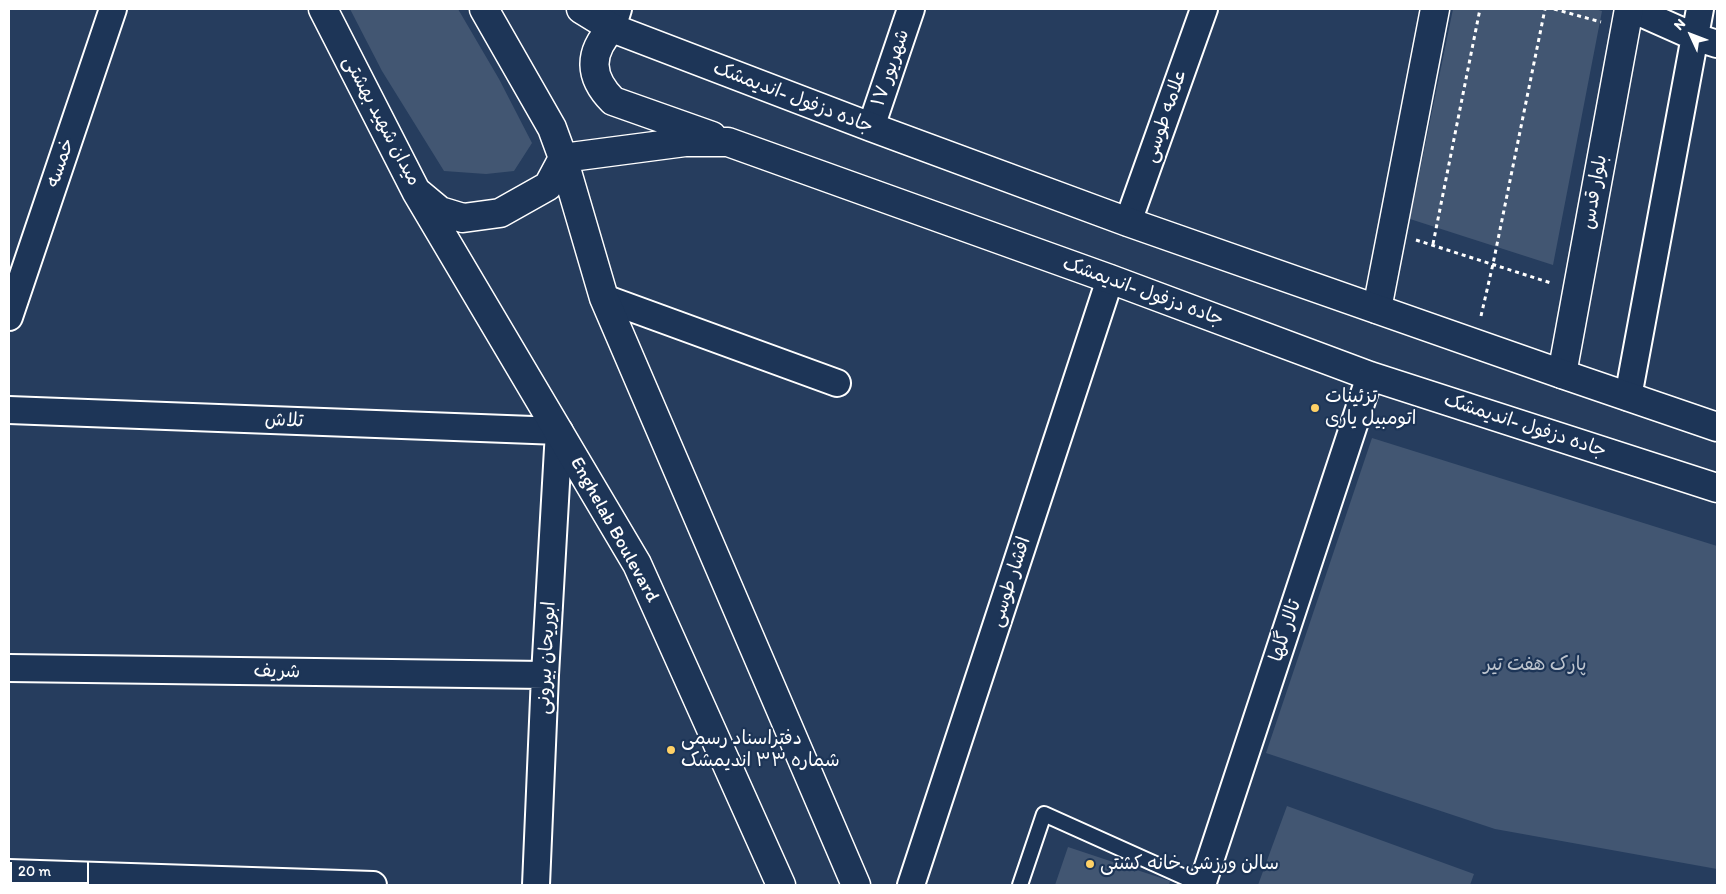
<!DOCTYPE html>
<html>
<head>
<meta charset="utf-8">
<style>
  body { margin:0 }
  #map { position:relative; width:1726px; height:894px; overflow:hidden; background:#263d5e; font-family:Itim,sans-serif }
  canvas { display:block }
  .frame { position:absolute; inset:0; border:10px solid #fff; pointer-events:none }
  .north { position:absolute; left:1666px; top:10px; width:50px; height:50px; -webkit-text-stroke:4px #1d3557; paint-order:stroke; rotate:313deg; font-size:14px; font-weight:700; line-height:20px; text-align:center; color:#fff }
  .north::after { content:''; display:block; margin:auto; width:18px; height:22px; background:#fff; clip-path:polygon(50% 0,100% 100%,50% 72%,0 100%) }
  .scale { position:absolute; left:10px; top:862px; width:79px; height:22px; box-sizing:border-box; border:2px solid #fff; border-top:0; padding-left:6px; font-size:15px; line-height:18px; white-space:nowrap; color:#fff; -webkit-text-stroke:4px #1d3557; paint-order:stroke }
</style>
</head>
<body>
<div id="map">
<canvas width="1726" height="894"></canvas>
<div class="frame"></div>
<div class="north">N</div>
<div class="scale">20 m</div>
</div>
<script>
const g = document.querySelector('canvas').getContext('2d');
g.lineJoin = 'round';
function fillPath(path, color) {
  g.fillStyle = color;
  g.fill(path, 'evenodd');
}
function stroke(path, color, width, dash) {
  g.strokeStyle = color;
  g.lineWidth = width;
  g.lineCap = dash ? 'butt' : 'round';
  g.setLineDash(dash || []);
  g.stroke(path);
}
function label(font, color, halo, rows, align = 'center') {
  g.font = font + ' Itim,"Playpen Sans Arabic",sans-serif';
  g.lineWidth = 4.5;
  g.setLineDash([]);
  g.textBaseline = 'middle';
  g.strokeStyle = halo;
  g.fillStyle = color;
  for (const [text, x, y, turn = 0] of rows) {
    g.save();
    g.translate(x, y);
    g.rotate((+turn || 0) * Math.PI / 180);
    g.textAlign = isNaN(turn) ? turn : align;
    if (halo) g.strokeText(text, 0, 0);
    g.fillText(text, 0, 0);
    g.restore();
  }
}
fillPath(new Path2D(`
  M350,9H458L499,79L532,143L514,171L486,174L444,171L382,71Z
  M1453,9H1595L1602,11L1553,265L1410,219Z
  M1372,438L1717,546V869L1495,829L1266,753Z
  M1287,806L1474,874L1470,885H1258Z
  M1068,847L1170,881L1169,885H1055Z`), '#425672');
const service = new Path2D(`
  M1020,885L1044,814L1202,885`);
const minor = new Path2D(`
  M1632,9L1695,37L1717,44
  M612,28L618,9
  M871,127L911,9
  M1128,222L1204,9
  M604,298L837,383
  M9,317L113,9
  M1628,397L1700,9
  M9,410L559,431L545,675L536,885
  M9,668L545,675
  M9,873L373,885
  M911,885L1110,279
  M1202,885L1370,376`);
const secondary = new Path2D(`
  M1377,309L1435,9
  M1562,374L1629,9`);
const primary = new Path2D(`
  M323,9L416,191L440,211L463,218L500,213L548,186L563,158L552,128L484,9
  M581,9L612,28L871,127L1128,222L1562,374L1717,427
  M612,28C588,53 589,77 613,101L712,136
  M416,191L637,564L781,885
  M856,885L604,298L563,158L685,142H728L1110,279L1370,376L1717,488`);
stroke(service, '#fff', 18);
stroke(minor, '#fff', 30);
stroke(secondary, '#fff', 31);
stroke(primary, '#fff', 31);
stroke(new Path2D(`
  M1554,9L1601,22
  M1416,240L1551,283
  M1433,244L1480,9
  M1481,316L1493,264L1545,9`), '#fff', 3, [4, 4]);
stroke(service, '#1d3557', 14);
stroke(minor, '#1d3557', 26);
stroke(secondary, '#1d3557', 28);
stroke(primary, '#1d3557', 28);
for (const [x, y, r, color] of [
  [1315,408,5,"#ffd166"],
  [671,750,5,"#ffd166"],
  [1090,864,5,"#ffd166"]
]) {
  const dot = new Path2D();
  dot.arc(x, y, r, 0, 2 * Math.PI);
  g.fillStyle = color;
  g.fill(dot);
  stroke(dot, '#1d3557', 2);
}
label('19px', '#fff', '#1d3557', [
  ["۱۷ شهریور",891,68,-71],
  ["جاده دزفول -اندیمشک",793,98,21],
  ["علامه طوسی",1166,116,-71],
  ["میدان شهید بهشتی",381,121,62],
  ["خمسه",61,163,-71],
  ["بلوار قدس",1595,192,-80],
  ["جاده دزفول -اندیمشک",1143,292,20],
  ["تلاش",284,421,2],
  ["جاده دزفول -اندیمشک",1525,426,18],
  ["Enghelab Boulevard",614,530,61],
  ["افشار طوسی",1011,582,-72],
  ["تالار گلها",1286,631,-72],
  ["ابوریحان بیرونی",547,658,-87],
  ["شریف",277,672,1]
]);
label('19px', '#fff', '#1d3557', [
  ["تزئینات",1325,397],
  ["اتومبیل یاری",1325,419],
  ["دفتراسناد رسمی",681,739],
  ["شماره ۳۳ اندیمشک",681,761],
  ["سالن ورزشی خانه کشتی",1100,864]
], 'left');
label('19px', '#bdc4ce', '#1d3557', [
  ["پارک هفت تیر",1535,665]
]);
</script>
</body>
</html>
